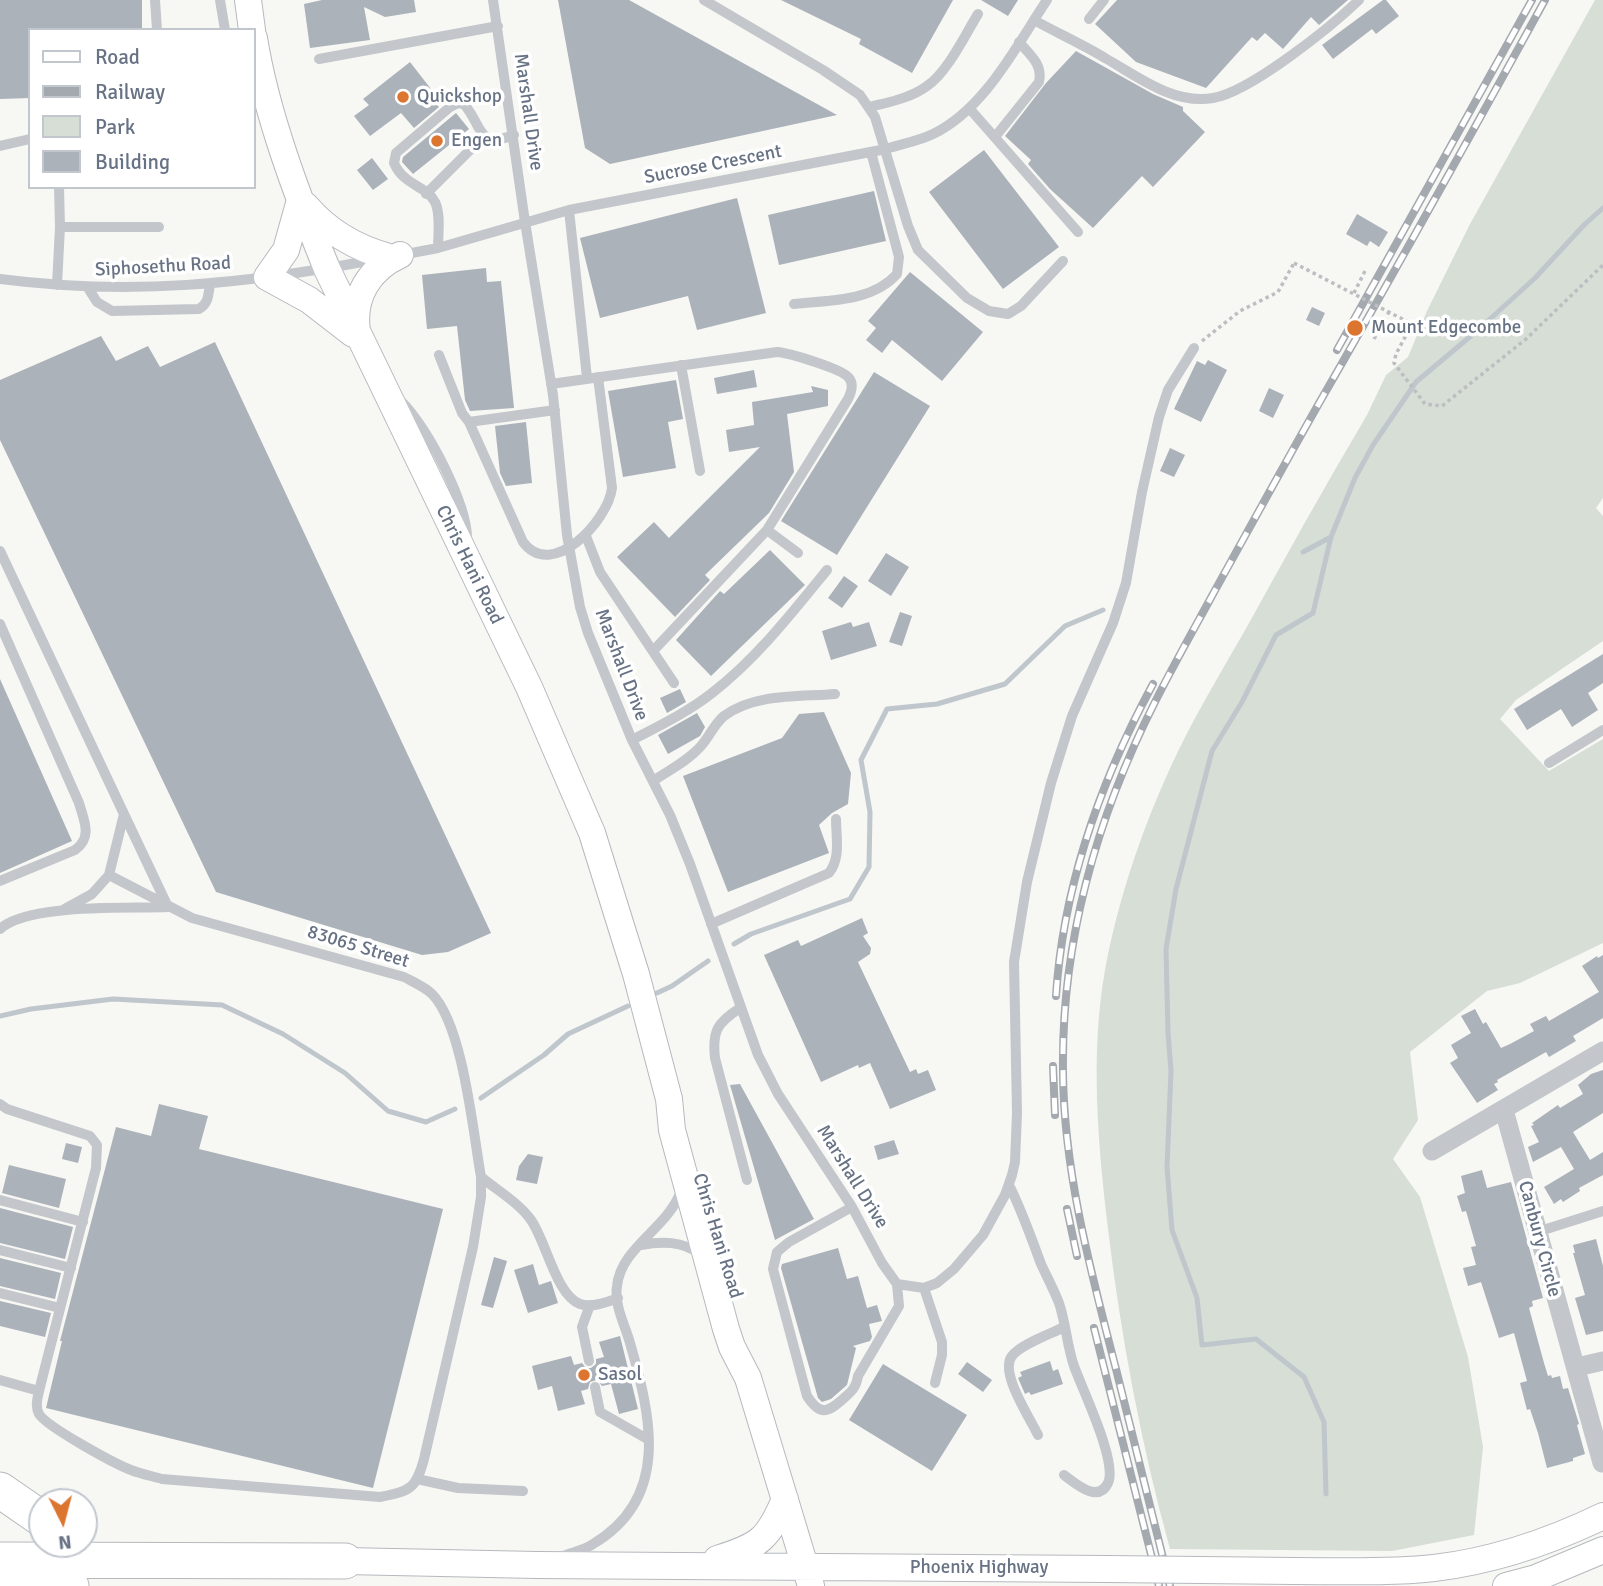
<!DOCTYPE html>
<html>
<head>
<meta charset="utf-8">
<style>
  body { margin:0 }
  #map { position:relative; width:1603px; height:1586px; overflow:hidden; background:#f7f7f4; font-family:Signika,sans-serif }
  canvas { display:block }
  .legend { position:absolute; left:28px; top:28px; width:228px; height:161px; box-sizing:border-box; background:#fff; border:2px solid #c2c7ce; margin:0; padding:9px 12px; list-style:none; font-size:21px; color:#677284 }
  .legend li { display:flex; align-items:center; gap:14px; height:35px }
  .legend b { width:35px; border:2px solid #c2c7ce }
  .north { position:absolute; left:28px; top:1488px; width:70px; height:70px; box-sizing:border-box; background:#fff; border:2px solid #c2c7ce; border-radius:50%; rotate:174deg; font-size:19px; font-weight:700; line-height:28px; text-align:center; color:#677284 }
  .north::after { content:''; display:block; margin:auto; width:24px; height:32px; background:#dc7530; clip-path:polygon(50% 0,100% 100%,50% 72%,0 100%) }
</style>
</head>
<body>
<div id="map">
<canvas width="1603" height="1586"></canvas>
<ul class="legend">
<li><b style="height:9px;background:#fff"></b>Road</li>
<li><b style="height:9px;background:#a4a8af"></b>Railway</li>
<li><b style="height:19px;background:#d7ded6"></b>Park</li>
<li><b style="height:19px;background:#abb2b9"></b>Building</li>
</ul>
<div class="north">N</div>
</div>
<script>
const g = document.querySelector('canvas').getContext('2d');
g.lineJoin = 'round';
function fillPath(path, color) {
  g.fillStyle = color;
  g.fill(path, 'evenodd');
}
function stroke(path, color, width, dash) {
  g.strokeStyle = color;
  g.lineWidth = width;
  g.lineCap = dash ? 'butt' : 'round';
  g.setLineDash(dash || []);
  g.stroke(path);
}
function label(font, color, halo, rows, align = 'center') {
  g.font = font + ' Signika,sans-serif';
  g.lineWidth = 7;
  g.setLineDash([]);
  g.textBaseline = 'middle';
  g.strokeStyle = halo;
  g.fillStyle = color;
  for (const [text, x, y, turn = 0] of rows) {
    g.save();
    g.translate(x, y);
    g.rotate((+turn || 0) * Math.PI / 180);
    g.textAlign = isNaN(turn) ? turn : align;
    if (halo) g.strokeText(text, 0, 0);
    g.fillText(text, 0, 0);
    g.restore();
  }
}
fillPath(new Path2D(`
  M1595,0H1603V498L1596,508L1603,516V641L1516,700L1500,719L1549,771L1603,739V943L1520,983L1487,991L1410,1052L1418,1120L1393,1159L1420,1197L1468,1357L1483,1447L1474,1535L1392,1551L1170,1549C1141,1444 1121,1337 1108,1229C1098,1144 1090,1055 1105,970C1121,884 1153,797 1194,720C1211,688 1230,657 1248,625C1287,554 1326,484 1367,415L1386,375L1408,357L1427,311L1470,224Z`), '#d7ded6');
stroke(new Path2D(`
  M1303,552L1331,537
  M734,944L751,934L850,899L869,867L870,812L861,760L887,709L937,704L1005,684L1065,626L1103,610
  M657,993L672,986L708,961
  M0,1016L31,1009L113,999L222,1005L283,1034L345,1073L388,1111L426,1122L455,1109
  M481,1098L544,1055L568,1034L628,1006
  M1326,1494L1324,1422L1304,1377L1256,1339L1202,1345L1197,1298L1172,1230L1167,1167L1171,1071L1168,1033L1166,949L1176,889L1212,751L1242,702L1276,635L1313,613L1331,537L1355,478L1373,445L1416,382L1478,330L1535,278L1584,225L1603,208`), '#bfc6cc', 5);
fillPath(new Path2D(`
  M0,0H142V30H30V98L0,99Z
  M322,0H414L416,12L385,17L364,7L370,40L310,48L304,4Z
  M558,0H629L837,115L610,164L585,148Z
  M781,0H953L912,73L859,44L861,39Z
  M981,0H1018L1008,16Z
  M1117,0H1348L1319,25L1311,17L1283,49L1265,33L1257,41L1252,37L1206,88L1136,62L1095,24Z
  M1383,0H1386L1399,16L1376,34L1372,29L1333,59L1322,45Z
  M1076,51L1153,94L1183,107V111L1205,132L1153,187L1142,176L1093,228L1050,189L1028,164L1031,160L1005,136L1046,83Z
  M410,62L431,89L427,92L439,107L414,128L401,113L370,136L354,116L369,105L363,99Z
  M456,113L469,129L413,174L402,162L403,157Z
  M984,150L1059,247L1003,289L929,192Z
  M372,158L388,179L373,190L357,170Z
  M874,191L886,241L779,265L768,215Z
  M737,198L766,313L697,330L688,296L600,318L580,238Z
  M1357,214L1388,232L1379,247L1370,241L1367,246L1346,234Z
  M486,268L487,282L501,281L514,408L470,411L465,400L457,326L427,329L422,275Z
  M910,272L983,332L942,381L892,340L882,353L866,340L876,328L868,321Z
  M1312,307L1325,313L1319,326L1306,320Z
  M101,336L116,361L148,346L160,367L215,342L491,933L448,952L422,955L216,892L0,440V380Z
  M1208,360L1227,370L1201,422L1174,409L1197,361L1205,365Z
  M754,370L757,387L717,394L714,378Z
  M874,372L930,406L837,555L781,521Z
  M676,380L683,419L668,422L676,468L623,477L608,391Z
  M811,386L828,390V406L787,414L794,472L769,513L705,575L710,580L675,617L617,557L654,522L669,538L760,447L729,452L726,430L754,425L752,402L813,392Z
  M1269,388L1284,395L1273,418L1259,411Z
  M526,422L532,483L506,486L500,473L495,426Z
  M1170,448L1185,455L1174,477L1160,471Z
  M770,550L805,585L711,676L676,640L720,591L724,594Z
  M886,553L909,567L891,596L868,581Z
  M844,576L858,586L842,608L828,598Z
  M900,612L912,616L902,646L889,642Z
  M851,622L853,627L869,622L877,646L831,660L822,631Z
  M1603,654V683L1588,693L1598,710L1572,727L1561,709L1527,730L1514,709Z
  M0,679L72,841L0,873Z
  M680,689L686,702L667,713L660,698Z
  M824,712L851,773L848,804L832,813L819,825L829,853L728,892L683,776L782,738L799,714Z
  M697,713L705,727L700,736L668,754L658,735Z
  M862,918L868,933L863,936L871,948L870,954L858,962L910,1072L916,1069L918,1074L928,1070L936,1090L890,1109L870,1063L859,1068L858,1065L821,1082L764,955L798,940L801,946Z
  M1603,955V1018L1573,1036L1576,1041L1549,1057L1546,1052L1497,1080L1498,1082L1494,1084L1498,1090L1477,1103L1450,1063L1458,1058L1451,1045L1471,1033L1461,1016L1475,1009L1483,1024L1486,1022L1501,1048L1510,1044L1534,1031L1530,1024L1546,1016L1549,1021L1599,992L1582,966L1597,956L1598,958Z
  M1603,1070V1113L1573,1132L1590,1160L1603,1152V1175L1579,1188L1580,1191L1563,1202L1561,1199L1554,1204L1544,1187L1574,1169L1561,1147L1533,1162L1528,1147L1539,1142L1531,1126L1534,1125L1532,1123L1558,1105L1560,1108L1583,1094L1578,1085L1591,1074Z
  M740,1084L814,1219L775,1240L730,1085Z
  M159,1104L208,1116L199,1149L443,1209L373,1488L46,1408L62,1341H60L116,1127L151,1136Z
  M894,1140L899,1154L878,1160L874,1146Z
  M66,1143L82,1147L78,1163L62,1159Z
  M528,1154L543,1157L537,1184L516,1180L519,1166Z
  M9,1165L66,1179L59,1208L2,1193Z
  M1482,1170L1487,1188L1511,1182L1543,1298L1532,1301L1533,1306L1529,1308L1544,1363L1548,1376L1551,1375L1552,1378L1560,1376L1563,1389L1568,1388L1579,1424L1577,1425L1585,1454L1573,1458V1461L1547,1468L1538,1433L1530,1409L1527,1410L1520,1383L1527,1381L1514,1333L1499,1338L1481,1282L1468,1286L1463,1268L1476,1265L1471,1247L1476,1246L1466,1211L1462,1212L1457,1196L1465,1193L1461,1176Z
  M0,1208L73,1227L65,1259L0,1243Z
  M1596,1239L1603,1266V1331L1586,1335L1575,1298L1585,1295L1573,1253H1575L1573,1245Z
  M838,1248L847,1279L858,1276L867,1308L877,1305L882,1321L869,1324L872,1337L870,1341L853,1346L856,1348L847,1385L831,1399L822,1402L818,1398L781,1268L782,1264Z
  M494,1257L507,1261L493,1308L481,1305Z
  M0,1258L61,1273L55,1299L0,1286Z
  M533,1264L539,1285L551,1281L558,1303L528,1313L514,1270Z
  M0,1301L51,1313L45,1337L0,1326Z
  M620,1336L638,1409L619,1414L611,1384L602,1386L597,1380L590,1382L588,1389L581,1391L585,1404L558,1411L552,1386L538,1390L532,1366L571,1356L574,1365L582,1363L586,1368H591L596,1364V1359L604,1357L599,1342Z
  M1050,1361L1053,1371L1058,1369L1063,1384L1031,1395L1029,1392L1025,1394L1018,1378L1022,1376L1020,1372Z
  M967,1362L992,1380L983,1392L958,1374Z
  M883,1364L967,1415L932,1471L849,1420Z`), '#abb2b9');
const secondary = new Path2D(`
  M248,0L252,30
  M254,38C266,114 298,197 327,269L529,687L592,833L636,974L669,1099L672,1130L726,1329L732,1347L748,1378L811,1586
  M300,200L286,250L267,277L309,300L353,334
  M306,206C328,232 356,248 389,257
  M357,331C352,297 369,269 400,255
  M717,1559C759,1546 768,1540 785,1499
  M345,1561L537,1565L1107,1569
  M1294,1571C1340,1571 1388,1573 1434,1568C1493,1561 1549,1542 1603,1516
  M1506,1586L1536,1578L1603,1550`);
const highway = new Path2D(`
  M0,1490L42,1519
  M0,1560L345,1561
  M0,1585L71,1586`);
stroke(secondary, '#b5b9be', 28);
stroke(highway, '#b6b8bc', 37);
stroke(new Path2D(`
  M1354,293L1366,269
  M1412,324L1396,354L1394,363L1425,404L1442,406L1526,339L1603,265
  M1374,339L1389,312
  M1202,341L1240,311L1278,292L1294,263`), '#bdbec1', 3.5, [3.5, 3.5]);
stroke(new Path2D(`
  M155,0L157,30
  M220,0L225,30
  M493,0L525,222L553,395L567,535L580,607L588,633L632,740L670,815L690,864L758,1055L778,1094L852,1207L882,1263L897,1284L899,1306L858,1376C856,1388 852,1391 843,1399C827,1413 820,1416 807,1396L773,1269L777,1252L789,1242L852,1207
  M704,0L823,70L860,95L875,117L908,226L918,250L967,298L989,311L1008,314L1021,306L1063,261
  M1089,19L1104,0
  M1034,20C1057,33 1082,44 1105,58C1137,76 1173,105 1213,98C1250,92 1331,27 1359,0
  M319,59L498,26
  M870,107C889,102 911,98 927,86C947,73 965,35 978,14
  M969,108L1078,232
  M995,137L1039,82C1043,64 1030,55 1019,42
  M0,146L30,139
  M426,194L484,136
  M569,210L587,378
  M60,227H159
  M438,248C438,235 441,214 435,202C426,185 404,186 394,163L396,153L450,107L458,103L464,104C484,128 477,149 514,135
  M401,255L438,248L569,210L886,149C901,144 919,141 933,134C985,109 1016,46 1047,0
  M0,279C130,296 245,284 373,260
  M57,285L60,227L59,187
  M88,288L97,302L112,311L199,309C209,303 208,295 210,285
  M794,304C829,300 872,302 897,274L899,257L871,152
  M439,355L462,413L469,422L523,542C552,581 608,521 612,488L598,377
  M681,365L700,471
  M551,384L777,352C789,353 843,369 849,378C854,384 851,393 848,399L767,530L653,651
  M401,401C427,426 468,505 467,540
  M469,422L555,410
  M767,530L798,553
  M586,536L600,572L674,683
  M0,551L124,814L109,875L92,894L63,910
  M0,624L79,803C84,821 93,837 75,850L0,881
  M632,740C659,726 688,712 712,693C756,659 792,613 827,570
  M1549,763L1603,730
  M653,781C669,770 688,761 701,746C709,737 715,723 724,716C754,693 801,697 835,694
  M124,814L168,907
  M711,924L829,873C841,858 836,837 836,819
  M0,929C28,903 128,909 168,907
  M740,1008C717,1023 712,1031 715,1058L747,1180
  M0,1104L7,1109L90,1136L97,1145L96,1168L41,1383C39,1393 34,1405 39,1414C47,1427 115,1464 131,1470C141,1474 152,1476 162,1479L380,1497C410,1491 416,1489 424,1459L473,1247L481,1197V1177C473,1132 463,1025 432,994C425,987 413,982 404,977L192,918L109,875
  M481,1177C497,1190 519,1203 531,1220C546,1241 556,1295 580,1304C592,1308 607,1302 618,1298
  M1009,1185C1022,1211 1031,1237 1041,1264C1047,1277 1054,1290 1059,1303C1066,1324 1067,1346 1074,1366C1082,1389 1118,1462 1108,1483C1098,1504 1075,1483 1064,1475
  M0,1200L83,1222
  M1537,1232L1603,1211
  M641,1245C662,1241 682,1241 700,1254
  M0,1250L71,1268
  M897,1284L924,1288L937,1283L954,1269L983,1235L1005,1195L1012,1175L1015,1162L1017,1113L1014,962L1027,882L1051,783L1072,716L1113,623L1126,583L1142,492L1159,417L1168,390L1194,348
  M924,1288L942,1342V1355L935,1383
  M0,1293L60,1308
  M589,1361L582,1327L590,1305
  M0,1380L39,1391
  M595,1387L600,1412L649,1440
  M1038,1435C1030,1418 999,1372 1012,1356C1021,1344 1051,1334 1064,1327
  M417,1479L458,1488L523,1491
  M563,1556C573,1552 585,1550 593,1544C671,1498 651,1416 630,1343C625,1325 614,1305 617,1286C621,1247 668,1228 681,1191`), '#c3c6ca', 10);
stroke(new Path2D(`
  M1504,1110L1602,1463
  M1432,1151L1603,1051
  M1577,1367L1603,1361`), '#c3c6ca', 19);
stroke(secondary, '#fff', 26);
stroke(highway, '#fff', 35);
const rail = new Path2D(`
  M1337,350L1532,0
  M1056,996C1063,887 1101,780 1153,684
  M1053,1066L1055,1115
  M1067,1209L1077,1256
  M1094,1328L1159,1586
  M1170,1586C1152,1514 1134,1441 1116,1369C1091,1272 1064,1173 1063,1073C1061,942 1097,816 1156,700C1174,664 1194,629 1213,594C1249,529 1285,463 1322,398C1398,266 1472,133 1545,0`);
stroke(rail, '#a4a8af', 8);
stroke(rail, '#fff', 5, [16]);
const secondaryBridge = new Path2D(`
  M1107,1569L1294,1571`);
stroke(secondaryBridge, '#b5b9be', 28, []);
stroke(new Path2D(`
  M1294,263L1412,324`), '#bdbec1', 3.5, [3.5, 3.5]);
stroke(secondaryBridge, '#fff', 26);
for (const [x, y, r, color] of [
  [403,97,7,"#dc7530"],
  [437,141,7,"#dc7530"],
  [1355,328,9,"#dc7530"],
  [584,1375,7,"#dc7530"]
]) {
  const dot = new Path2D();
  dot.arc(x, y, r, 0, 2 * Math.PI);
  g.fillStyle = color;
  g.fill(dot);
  stroke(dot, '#fff', 2.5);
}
label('19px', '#677284', '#fff', [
  ["Quickshop",417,97],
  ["Engen",451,141],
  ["Mount Edgecombe",1371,328],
  ["Sasol",598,1375]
], 'left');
label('19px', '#677284', '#fff', [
  ["Marshall Drive",528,112,82],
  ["Sucrose Crescent",713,165,-11],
  ["Siphosethu Road",163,267,-3],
  ["Chris Hani Road",469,565,64],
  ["Marshall Drive",621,665,69],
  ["83065 Street",358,947,17],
  ["Marshall Drive",852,1177,58],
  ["Chris Hani Road",717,1236,73],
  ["Canbury Circle",1539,1239,75],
  ["Phoenix Highway",979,1568]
]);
</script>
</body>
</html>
